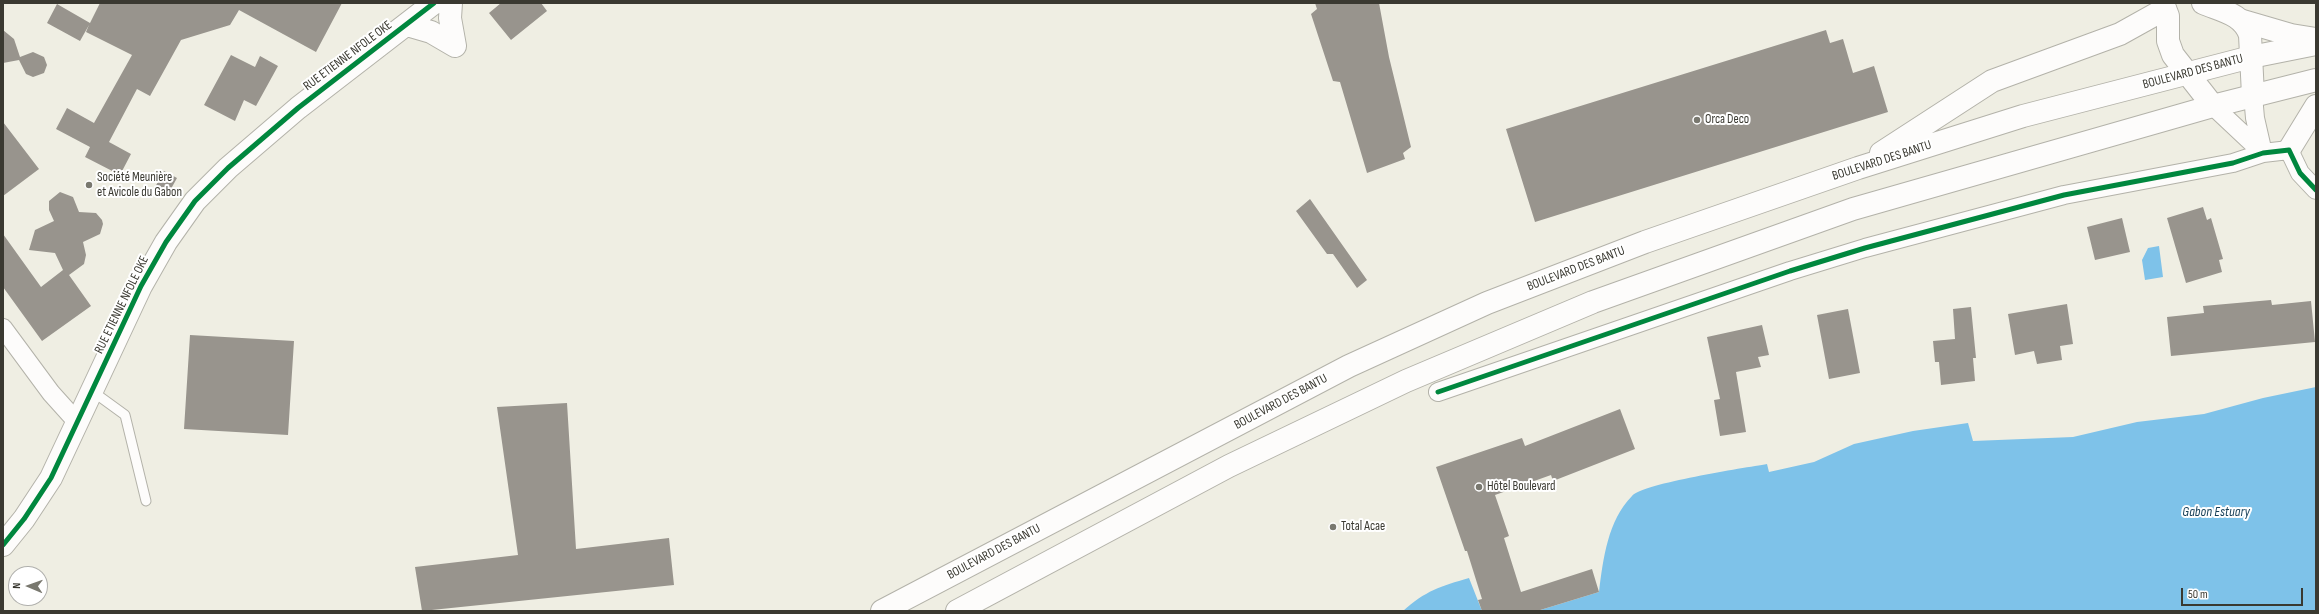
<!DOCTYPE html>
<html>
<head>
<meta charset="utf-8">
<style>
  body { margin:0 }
  #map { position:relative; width:2319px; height:614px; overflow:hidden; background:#efeee3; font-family:"Sofia Sans Condensed",sans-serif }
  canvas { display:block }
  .frame { position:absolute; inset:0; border:4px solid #3a3931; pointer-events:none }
  .north { position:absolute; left:8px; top:566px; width:40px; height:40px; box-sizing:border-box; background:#fff; border:1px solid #b0b0ad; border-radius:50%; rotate:272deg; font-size:11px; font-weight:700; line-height:16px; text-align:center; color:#3a3931 }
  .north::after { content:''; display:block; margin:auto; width:14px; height:18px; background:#79786f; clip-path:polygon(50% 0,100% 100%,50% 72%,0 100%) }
  .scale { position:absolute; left:2181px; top:588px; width:122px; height:18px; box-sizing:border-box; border:2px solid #3a3931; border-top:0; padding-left:5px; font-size:12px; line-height:14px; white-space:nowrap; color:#3a3931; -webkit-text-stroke:3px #fff; paint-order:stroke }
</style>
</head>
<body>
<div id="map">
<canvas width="2319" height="614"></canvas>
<div class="frame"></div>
<div class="north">N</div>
<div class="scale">50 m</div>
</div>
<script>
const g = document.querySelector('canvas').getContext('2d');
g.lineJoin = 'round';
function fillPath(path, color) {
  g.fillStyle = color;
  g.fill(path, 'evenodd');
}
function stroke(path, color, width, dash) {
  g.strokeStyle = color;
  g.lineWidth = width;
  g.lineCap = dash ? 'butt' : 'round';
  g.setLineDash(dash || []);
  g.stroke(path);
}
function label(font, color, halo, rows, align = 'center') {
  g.font = font + ' "Sofia Sans Condensed",sans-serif';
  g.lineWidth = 4;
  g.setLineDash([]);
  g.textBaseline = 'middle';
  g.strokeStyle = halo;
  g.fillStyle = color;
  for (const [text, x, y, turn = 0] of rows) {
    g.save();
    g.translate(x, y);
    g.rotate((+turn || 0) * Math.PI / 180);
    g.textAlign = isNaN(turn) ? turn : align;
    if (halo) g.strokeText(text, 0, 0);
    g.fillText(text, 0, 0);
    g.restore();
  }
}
fillPath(new Path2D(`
  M2159,246L2163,277L2145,280L2142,260L2148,248Z
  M2316,387V611H1537L1599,592C1603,559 1608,520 1632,496C1644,483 1744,468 1767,464L1769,472L1814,462L1854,444L1913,431L1968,423L1973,441L2073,437L2137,422L2204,414L2263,398Z
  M1469,578L1482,611H1403C1425,591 1441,586 1469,578Z`), '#7ec2e9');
fillPath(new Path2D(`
  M100,3H342L316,52L239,10L230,25L181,40L150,96L137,89L109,142L131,154L120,175L85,157L90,147L56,129L67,108L94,123L132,55L86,32L89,25L80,41L47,23L57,4L90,23Z
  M501,3H541L547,11L511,40L489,13Z
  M1315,3H1379L1389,57L1411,147L1403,153L1405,159L1367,173L1340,82L1333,81L1311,14L1317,9Z
  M3,30L14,39L20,57L33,52L44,57L47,65L44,73L33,77L26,74L19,60L3,63Z
  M1826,30L1830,43L1843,39L1853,73L1874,66L1888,112L1535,222L1506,129Z
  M231,55L255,67L260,56L278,66L256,106L244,100L235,121L204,105Z
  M3,122L39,169L3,196Z
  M164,171L177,178L167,196L154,189Z
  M60,192L73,197L79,212L96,213L102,220L103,224L100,234L83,242L86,255L84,264L69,275L91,306L42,341L3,287V234L41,287L63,270L55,253L29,250L35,230L54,221L49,210V201Z
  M1310,199L1367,280L1357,288L1333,254H1327L1296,211Z
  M2203,207L2207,220L2211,218L2223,259L2219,260L2222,272L2186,283L2167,218Z
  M2122,218L2130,252L2095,260L2087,227Z
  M2271,300L2272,305L2311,301L2315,342L2171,356L2167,317L2204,313L2203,306Z
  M2067,304L2073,344L2060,346L2062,360L2037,364L2034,351L2015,355L2008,314Z
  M1971,307L1976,358H1973L1975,381L1941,385L1939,362H1935L1933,341L1955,339L1953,309Z
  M1848,309L1860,373L1829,379L1817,315Z
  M1762,325L1769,355L1758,357L1761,367L1736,372L1746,432L1720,436L1714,400L1720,399L1707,337Z
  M190,335L294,341L288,435L184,429Z
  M567,403L576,549L669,538L674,585L422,611L415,567L518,555L497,407Z
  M1620,409L1635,449L1553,481L1551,475L1495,495L1509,536L1504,538L1521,592L1592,569L1599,592L1537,611H1482L1478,600L1482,599L1467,551H1465L1436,467L1522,438L1525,446Z`), '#98948d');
const service = new Path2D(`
  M92,391L125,415L146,501`);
const minor = new Path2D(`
  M2253,95L2255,118L2263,153
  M2213,106L2263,153
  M3,328L51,393L78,423
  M1438,392L1790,271L1865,248L2064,195L2233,163L2263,153L2289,150L2300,173L2316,190`);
const tertiary = new Path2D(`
  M451,3L450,18L455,46
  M2163,3L2168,16V41L2173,55L2213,106
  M2203,3C2222,11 2243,14 2250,35L2253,95
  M407,25L431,32L455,46
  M3,545L24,519L51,478L141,286L166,242L195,201L228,168L298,108L434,3`);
const trunk = new Path2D(`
  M2243,21L2291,35L2316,39
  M2289,150L2316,106
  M1881,153L1992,81L2120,34L2165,9
  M882,611L1349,366L1487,303L1645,242L1858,168L2023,116L2251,57L2316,44
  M957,611L1229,466L1406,381L1593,302L1853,209L2213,106L2316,80`);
stroke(service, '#b3b2a9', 11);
stroke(minor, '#b3b2a9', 20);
stroke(tertiary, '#b3b2a9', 24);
stroke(trunk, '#b3b2a9', 24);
stroke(service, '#fdfcfb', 9);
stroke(minor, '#fdfcfb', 18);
stroke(tertiary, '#fdfcfb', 22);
stroke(trunk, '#fdfcfb', 22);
stroke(new Path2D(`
  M1438,392L1790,271L1865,248L2064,195L2233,163L2263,153L2289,150L2300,173L2316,190
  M3,545L24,519L51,478L141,286L166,242L195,201L228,168L298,108L434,3`), '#00873e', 5);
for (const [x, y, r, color] of [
  [1697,120,4,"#79786f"],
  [89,185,4,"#79786f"],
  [1479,487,4,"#79786f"],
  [1333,527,4,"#79786f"]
]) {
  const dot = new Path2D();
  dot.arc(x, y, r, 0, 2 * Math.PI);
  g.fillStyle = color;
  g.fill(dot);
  stroke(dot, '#fff', 1.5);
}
label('13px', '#3a3931', '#fff', [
  ["RUE ETIENNE NFOLE OKE",348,56,-37],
  ["BOULEVARD DES BANTU",2193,72,-15],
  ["BOULEVARD DES BANTU",1882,161,-18],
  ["BOULEVARD DES BANTU",1576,269,-21],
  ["RUE ETIENNE NFOLE OKE",122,305,-64],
  ["BOULEVARD DES BANTU",1281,402,-28],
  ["BOULEVARD DES BANTU",994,552,-28]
]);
label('13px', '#3a3931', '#fff', [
  ["Orca Deco",1705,120],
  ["Société Meunière",97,178],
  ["et Avicole du Gabon",97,193],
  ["Hôtel Boulevard",1487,487],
  ["Total Acae",1341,527]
], 'left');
label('italic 14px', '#153e57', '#fff', [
  ["Gabon Estuary",2216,512]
]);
</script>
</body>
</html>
